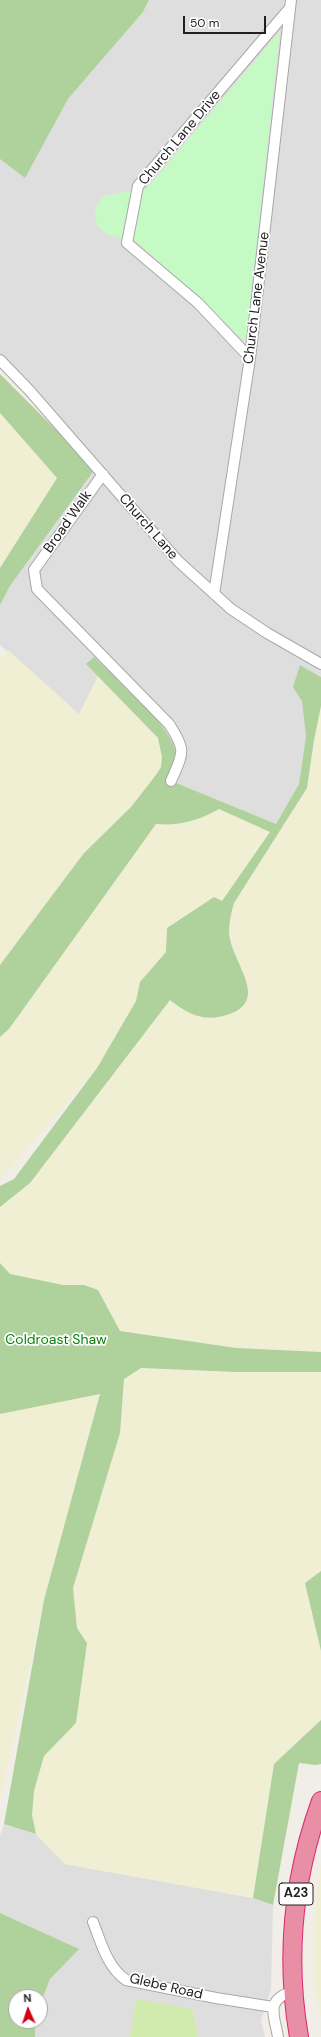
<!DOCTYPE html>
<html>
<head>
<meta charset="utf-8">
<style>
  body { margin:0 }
  #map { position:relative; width:321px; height:2037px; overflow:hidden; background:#f1ede7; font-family:"DM Sans",sans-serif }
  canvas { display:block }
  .north { position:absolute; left:8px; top:1989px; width:40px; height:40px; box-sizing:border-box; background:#fff; border:1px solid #a6a6a6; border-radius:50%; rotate:357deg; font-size:11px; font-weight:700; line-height:16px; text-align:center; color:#212121 }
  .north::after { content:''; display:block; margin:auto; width:14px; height:18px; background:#d10010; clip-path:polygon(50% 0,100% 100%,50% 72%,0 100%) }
  .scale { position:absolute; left:183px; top:16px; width:83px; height:18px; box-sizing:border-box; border:2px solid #212121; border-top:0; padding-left:5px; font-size:12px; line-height:14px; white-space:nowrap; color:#212121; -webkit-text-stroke:3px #fff; paint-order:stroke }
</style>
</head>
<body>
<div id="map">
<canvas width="321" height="2037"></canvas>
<div class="north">N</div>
<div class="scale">50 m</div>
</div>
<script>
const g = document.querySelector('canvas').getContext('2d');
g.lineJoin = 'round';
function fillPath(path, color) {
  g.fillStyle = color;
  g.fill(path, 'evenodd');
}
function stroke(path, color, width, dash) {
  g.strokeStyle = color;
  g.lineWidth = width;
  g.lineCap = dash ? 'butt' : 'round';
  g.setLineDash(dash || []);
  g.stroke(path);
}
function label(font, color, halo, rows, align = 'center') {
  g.font = font + ' "DM Sans",sans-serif';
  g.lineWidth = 3.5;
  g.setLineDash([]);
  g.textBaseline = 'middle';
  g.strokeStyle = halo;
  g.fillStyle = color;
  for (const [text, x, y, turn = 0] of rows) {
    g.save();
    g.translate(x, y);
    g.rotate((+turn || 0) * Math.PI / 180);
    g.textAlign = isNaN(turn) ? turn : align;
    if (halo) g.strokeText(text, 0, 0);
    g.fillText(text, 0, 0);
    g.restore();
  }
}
fillPath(new Path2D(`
  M149,0H321V677L300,665L306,736L299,784L276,824L169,780L175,749L87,665L98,676L79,715L0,645V605L10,586L95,469L0,365V159L25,177L68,99L143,12Z
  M4,1824L36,1834L65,1864L253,1898L273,1905L271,1989L261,2021L265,2037H198L193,2009L136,2000L130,2037H35V2021H40V2005L50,1979L78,1949L0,1913V1836Z`), '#dfdede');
fillPath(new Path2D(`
  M0,413L57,478L0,568Z
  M8,650L79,714L98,676L158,738L162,757L161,767L156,775L131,807L84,853L0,965V661Z
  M321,706V1352L236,1348L120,1331L98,1290L84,1285H63L10,1274L0,1263V1207L30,1183L170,999L179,1008L216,1018L240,1010L249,998L247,985L236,959L229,934L230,917L234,903L307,788L314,740Z
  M219,809L270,832L222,901L167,928L166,952L140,982L136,1001L97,1068L0,1180V1037L9,1029L156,824L174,825L192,822Z
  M141,1368L237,1372L321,1370V1571L305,1583L321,1651V1720L274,1764L253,1898L65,1864L36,1834L32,1815L34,1791L44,1756L76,1723L87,1643L77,1628L73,1588L120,1433L124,1377Z
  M100,1393L44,1600L0,1801V1414Z
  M321,1864V2018L314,1982V1921Z`), '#f0efd3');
fillPath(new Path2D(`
  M136,1999L193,2009L198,2037H130Z`), '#d0ebad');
fillPath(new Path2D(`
  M0,0H149L143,12L68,99L25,178L0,159Z
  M0,374L95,469L10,586L0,605V568L57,478L0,413Z
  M94,657C113,676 171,726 175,750C177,761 173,770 169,780L276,824L299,784L306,736L302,701L293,687L300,665L321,677V706L314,740L307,788L234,903C231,913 229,923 229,933C232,965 274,1003 223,1016C202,1022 185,1012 170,1000L30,1183L0,1207V1186L14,1179L97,1068L136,1001L140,982L166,952L167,928L214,897L222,901L270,832L219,809C198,821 179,826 156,824L9,1029L0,1037V965L84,853L131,807L156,775L161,767L162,757L158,738L86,664Z
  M0,1263L10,1274L63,1285H84L98,1290L120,1331L236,1348L321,1352V1372H237L141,1368L124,1379L120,1433L73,1588L77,1628L87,1643L76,1723L44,1756L34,1791L32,1815L36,1834L4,1824L44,1600L100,1394L0,1414Z
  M321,1571V1651L305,1583Z
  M321,1720V1764L316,1765L299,1763L273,1905L253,1898L274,1764Z
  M0,1913L79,1949L50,1979L40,2005V1997H16V2021H35V2037H0Z`), '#afd19c');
fillPath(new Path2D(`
  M280,31L246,342L136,241L108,235L97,226L95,208L104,196L147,188Z`), '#c5fac5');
const street = new Path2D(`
  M250,358L198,303L127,243L138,186L289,9
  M0,360L29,390L178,561L231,609L267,633L321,664
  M103,474L34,570L37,589L169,724C187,751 183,753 171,781
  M214,594L250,358L291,0
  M93,1922C101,1942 107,1967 126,1980L216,1998L273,2007
  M278,2037C274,2014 265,2000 293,1991`);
const highway = new Path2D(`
  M299,2037C285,1956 293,1878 321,1801`);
stroke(street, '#a8a8a8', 12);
stroke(highway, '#dd2673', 20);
stroke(street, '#fff', 10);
stroke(highway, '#e88fa6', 18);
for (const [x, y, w] of [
  [296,1894,34]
]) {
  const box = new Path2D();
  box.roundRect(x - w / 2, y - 11, w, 22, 3);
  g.fillStyle = '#fff';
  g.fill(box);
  stroke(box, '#212121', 1);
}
label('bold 13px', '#212121', null, [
  ["A23",296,1894]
]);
label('14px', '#212121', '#fff', [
  ["Church Lane Drive",180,138,-50],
  ["Church Lane Avenue",257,298,-83],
  ["Broad Walk",68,522,-55],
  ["Church Lane",148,527,49],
  ["Glebe Road",166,1987,13]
]);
label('14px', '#0b820c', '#fff', [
  ["Coldroast Shaw",56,1340]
]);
</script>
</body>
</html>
